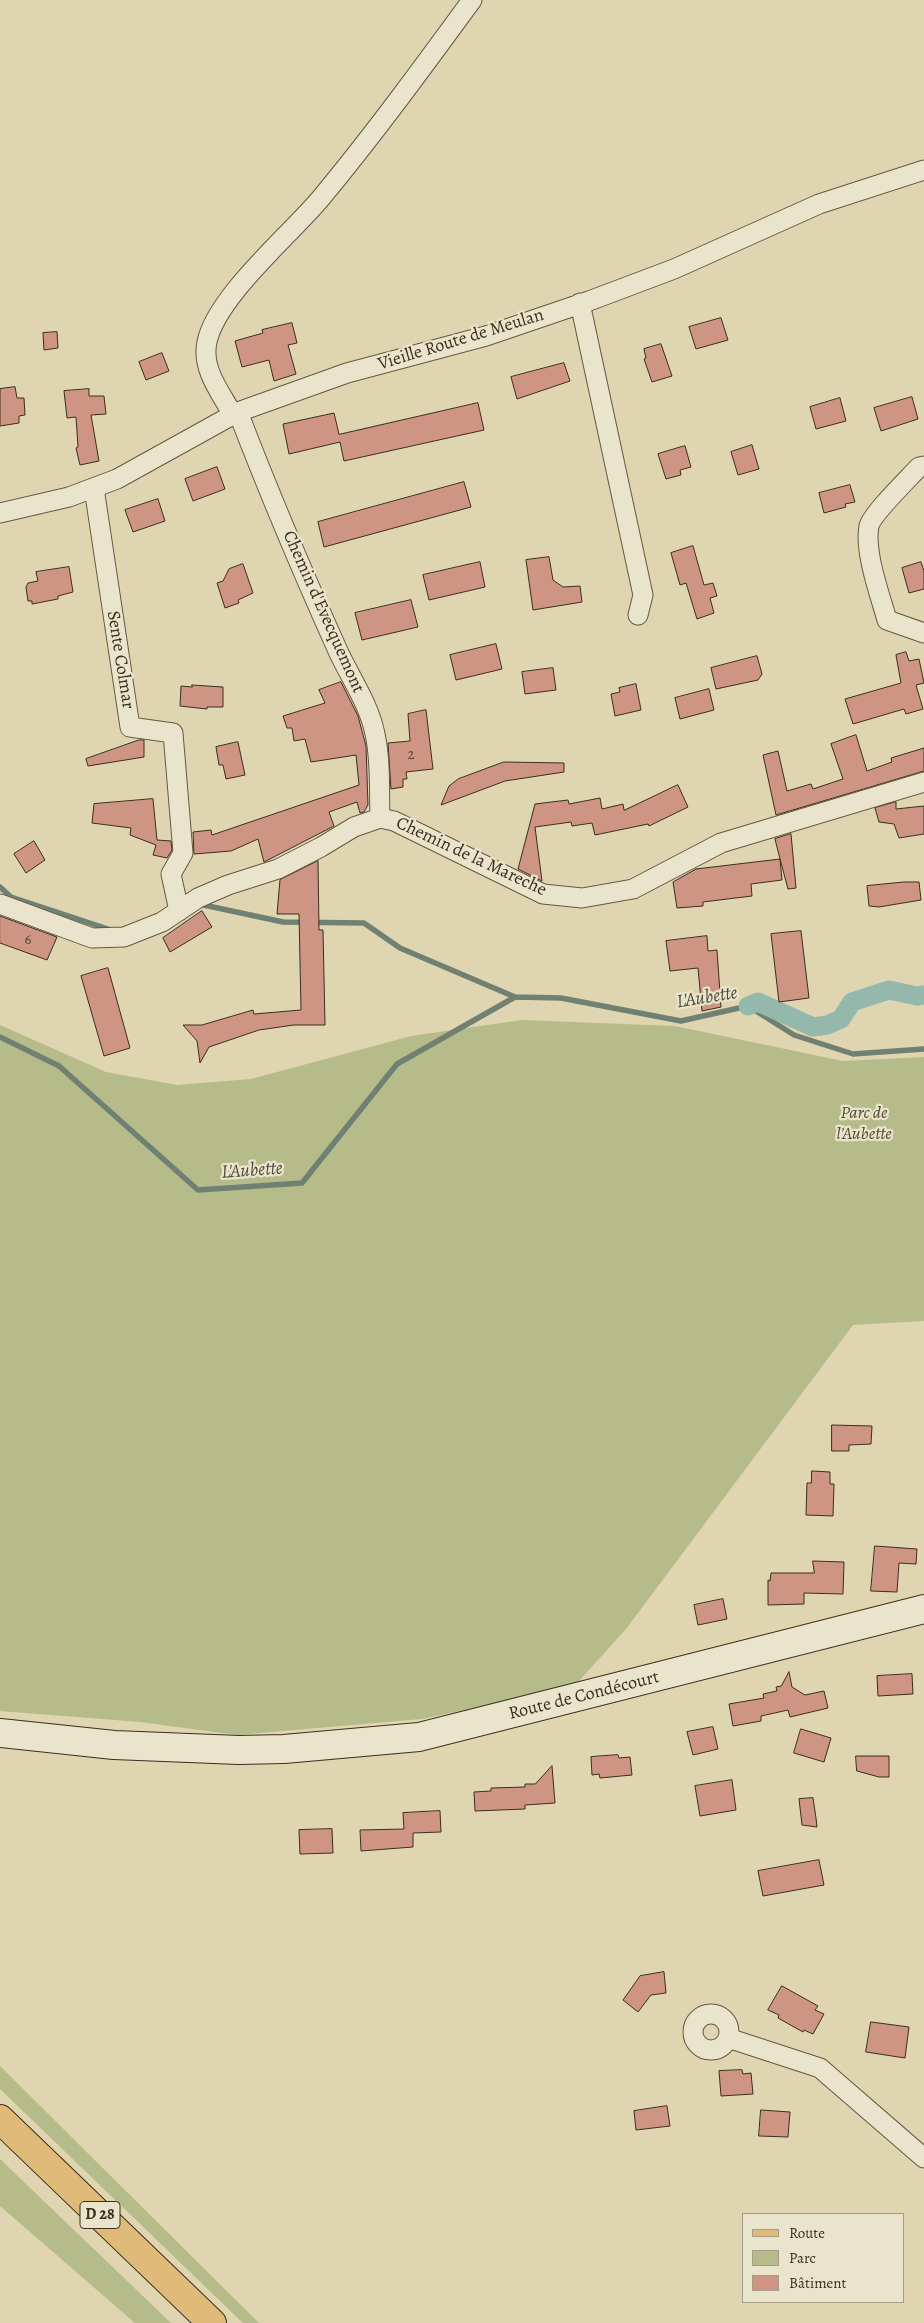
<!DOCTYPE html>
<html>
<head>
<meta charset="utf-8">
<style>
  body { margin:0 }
  #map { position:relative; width:924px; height:2323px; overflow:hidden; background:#e0d5b1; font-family:Alegreya,serif }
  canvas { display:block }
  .legend { position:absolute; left:742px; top:2213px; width:162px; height:90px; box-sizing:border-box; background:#ebe4cc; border:1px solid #a59b86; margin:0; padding:6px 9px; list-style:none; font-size:15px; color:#3b2e1e }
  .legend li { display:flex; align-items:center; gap:10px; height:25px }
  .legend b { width:25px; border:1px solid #a59b86 }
</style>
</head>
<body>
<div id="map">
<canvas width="924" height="2323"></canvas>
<ul class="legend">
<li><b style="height:6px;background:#e0ba78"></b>Route</li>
<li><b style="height:14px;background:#b6bc89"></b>Parc</li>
<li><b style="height:14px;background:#ce9484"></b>Bâtiment</li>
</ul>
</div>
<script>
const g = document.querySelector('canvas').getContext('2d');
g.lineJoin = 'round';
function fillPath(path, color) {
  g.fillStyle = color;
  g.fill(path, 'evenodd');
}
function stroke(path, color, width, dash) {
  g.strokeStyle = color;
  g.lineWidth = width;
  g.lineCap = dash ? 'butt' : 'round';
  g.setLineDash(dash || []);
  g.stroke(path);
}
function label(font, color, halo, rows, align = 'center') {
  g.font = font + ' Alegreya,serif';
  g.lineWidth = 4.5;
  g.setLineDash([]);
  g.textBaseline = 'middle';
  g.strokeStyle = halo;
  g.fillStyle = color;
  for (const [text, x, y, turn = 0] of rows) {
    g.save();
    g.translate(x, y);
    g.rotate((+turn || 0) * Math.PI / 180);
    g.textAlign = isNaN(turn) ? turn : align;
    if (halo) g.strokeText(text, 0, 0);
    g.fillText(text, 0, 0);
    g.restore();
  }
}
fillPath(new Path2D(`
  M522,1020L675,1026L843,1061L924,1057V1321L853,1325L626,1629L579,1681L552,1691L422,1719L237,1735L140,1722L0,1711V1025L106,1072L177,1085L251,1079L411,1036Z
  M0,2066L259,2323H243L0,2089Z
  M0,2159L171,2323H135L0,2206Z`), '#b6bc89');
stroke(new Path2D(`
  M0,887L11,897L111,930
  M199,904L283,922L364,923L400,948L515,997L561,998L681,1021L748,1006L794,1035L853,1054L924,1049
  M0,1037L59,1066L198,1190L302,1183L397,1064L515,997`), '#708173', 5.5);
stroke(new Path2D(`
  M748,1006L758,1002L813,1027L827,1025L841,1019L852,1002L889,990L917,996L924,995`), '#94b9ac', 19);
const building = new Path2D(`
  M721,318L728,340L696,349L689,327Z
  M292,323L297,343L288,345L296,374L274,381L269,360L242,367L235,341L263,333L262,330Z
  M57,332L58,348L44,350L43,333Z
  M661,344L672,376L652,382L644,359L646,358L644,349Z
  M162,353L169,371L146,380L139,362Z
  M564,363L570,381L517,399L511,377Z
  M15,387L17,398H24L25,415L19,416V423L0,426V389Z
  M89,389V396H104L106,414L91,415L99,461L80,465L76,448L78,447L76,417L67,418L64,391Z
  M912,397L918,419L881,431L874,408Z
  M840,398L846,421L816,429L810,407Z
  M478,403L484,430L344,461L340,442L289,454L283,424L334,413L339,434Z
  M752,445L759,469L738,475L731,452Z
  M685,446L691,467L680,470L681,475L666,479L658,454Z
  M217,467L225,489L193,501L185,479Z
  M464,482L471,507L324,547L318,522Z
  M850,485L855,502L845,504L846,507L824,513L819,493Z
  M158,499L165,521L133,532L125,510Z
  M693,546L704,585L713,583L717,596L710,598L714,613L697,619L686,583L680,585L671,553Z
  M549,557L553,580L563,587L580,586L582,602L533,610L526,560Z
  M480,562L485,587L429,600L423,575Z
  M921,562L924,571V589L909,593L902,568Z
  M243,564L253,593L238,600L239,603L225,608L217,583L223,581L229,569Z
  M69,567L73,592L58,596V599L32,604V601H28L26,587L28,583L38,581L36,572Z
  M411,600L418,627L362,640L355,613Z
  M496,644L502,669L456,680L450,655Z
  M906,652L909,661L919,659L924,683L916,685L923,709L906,714L904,709L853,724L845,699L901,683L896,655Z
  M757,656L762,674L758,680L716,689L711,668Z
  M553,668L556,690L525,694L522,672Z
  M341,682L358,716L366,746L368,805L364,812L360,813L357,802L329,812L334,826L264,862L258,839L231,851L194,854L193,832L211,830L212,835L359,785L356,755L311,762L305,739L294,741L292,728H287L283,716L325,703L319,690Z
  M636,684L641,710L615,716L611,694L620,692L619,688Z
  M192,685L223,687V707H207V709L180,706L181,686L192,687Z
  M709,689L714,710L680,719L675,698Z
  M426,710L433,769L406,772L407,779H403V787L391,789L388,743L410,741L408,714Z
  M856,735L867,771L892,762L891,758L924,748V771L776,815L763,755L778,751L787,791L811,784L813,789L843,779L831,744Z
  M139,740H144V757L88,766L86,759Z
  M238,742L245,775L226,779L223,765H219L216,747Z
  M504,762L564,763V772L505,781L441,805L449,786L458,779Z
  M678,785L688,807L649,826L648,824L595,835L592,823L572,826L571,822L535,827L542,881L518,869L535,804L568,800L569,804L600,798L602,809L623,804L624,810Z
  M153,799L157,840L171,841L172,850L167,858L153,855L156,845L130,835L131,828L92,823L94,804Z
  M896,802V809L924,806V834L899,838L894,824L879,822L875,808Z
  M791,834L796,888L788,889L780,859L782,880L751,884L752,896L703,902V906L677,908L673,882L696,869L780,859L775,839Z
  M34,841L45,860L26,873L14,854Z
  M318,861L319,930H323L325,1025H294L259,1030L209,1047L200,1063L197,1041L183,1025H202L253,1010L254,1014L301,1010L299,914H277L280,880Z
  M904,882H919L921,900L879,907L869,906L867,886Z
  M202,911L212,927L170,952L163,938Z
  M0,916L57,937L47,960L0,943Z
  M801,931L809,998L779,1002L771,934Z
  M707,936L708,951L717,950L721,1007L702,1011L698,968L670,971L666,941Z
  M108,968L130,1048L104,1056L81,976Z
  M832,1425L872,1426L871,1444L849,1445V1451H832Z
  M812,1471L830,1472V1484H834L833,1516L806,1515L807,1483H811Z
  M875,1546L917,1549L916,1564L899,1563L897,1592L871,1591Z
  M813,1561L844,1562L843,1594L804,1593V1604L768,1605V1580L770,1581L771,1573H814Z
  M723,1599L727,1619L698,1625L694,1605Z
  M789,1672L792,1687L805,1695L824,1691L828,1708L790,1717L788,1710L761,1716V1721L733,1726L729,1704L764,1698L763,1694L777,1691L776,1687L781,1686Z
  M912,1674L913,1694L878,1696L877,1676Z
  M713,1727L718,1749L693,1755L687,1732Z
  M801,1729L831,1738L824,1762L794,1753Z
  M618,1755L619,1758L630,1757L632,1775L600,1778L599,1774L592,1775L591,1757Z
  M856,1756H889V1777H879L857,1771Z
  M552,1766L555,1803L525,1805V1809L475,1811L474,1792L491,1791V1788L525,1787V1784H535Z
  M732,1780L736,1810L700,1816L695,1786Z
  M813,1798L816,1818L817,1827L802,1825L799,1799Z
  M440,1811L441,1832L413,1833V1847L361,1851L360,1830L404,1829L403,1813Z
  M332,1829L333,1853L300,1854L299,1830Z
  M819,1860L824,1885L763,1896L758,1871Z
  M664,1972L666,1993L651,1995L638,2012L623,2000L640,1976Z
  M782,1986L818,2006L815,2010L824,2014L813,2034L804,2030L803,2032L778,2018L779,2015L768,2010Z
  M871,2022L909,2027L905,2058L866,2052Z
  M742,2070L743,2074L751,2073L753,2094L721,2096L719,2071Z
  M667,2106L670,2126L636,2130L634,2111Z
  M761,2110L790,2112L788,2137L759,2136Z`);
fillPath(building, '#ce9484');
stroke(building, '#3b2e1e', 1);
const street = new Path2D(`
  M580,303L643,595L638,615
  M238,412C269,493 303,573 338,651C351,679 369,704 375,734C381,761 379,791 380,818
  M233,415C221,393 201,369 207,342C216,297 290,235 321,198C374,134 423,67 472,0
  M924,466L919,467C909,478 872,514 869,526C864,552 880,595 887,620L924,633
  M94,488L130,727L173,733L183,853L171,874L179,911
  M0,513L69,497L117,479L238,412L347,373L486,336L589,301L674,269L819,204L924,170
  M0,904L92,938L124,937L162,922L198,898L228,885L278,869L321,847L354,827L380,818L394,821L543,894L582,898L633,889L721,843L924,782
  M693 2032a18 18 0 1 1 36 0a18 18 0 1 1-36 0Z
  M728,2038L820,2068L924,2158`);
const secondary = new Path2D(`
  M0,1733L114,1745L239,1750L284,1749L419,1737L924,1609`);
const primary = new Path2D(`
  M0,2119L212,2323`);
stroke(street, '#645843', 21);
stroke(secondary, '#3b2e1e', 30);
stroke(primary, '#3b2e1e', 30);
stroke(street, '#ebe4cc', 19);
stroke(secondary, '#ebe4cc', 28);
stroke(primary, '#e0ba78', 28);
label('15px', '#604838', null, [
  ["2",411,755],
  ["6",28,940]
]);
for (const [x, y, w] of [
  [100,2215,40]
]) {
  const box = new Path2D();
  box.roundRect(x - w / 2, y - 13.5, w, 27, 4);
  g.fillStyle = '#ebe4cc';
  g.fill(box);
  stroke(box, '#3b2e1e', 1);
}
label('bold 16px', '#3b2e1e', null, [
  ["D 28",100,2215]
]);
label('18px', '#3b2e1e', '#ebe4cc', [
  ["Vieille Route de Meulan",461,340,-17],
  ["Chemin d'Evecquemont",323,612,66],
  ["Sente Colmar",120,660,81],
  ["Chemin de la Mareche",471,857,25],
  ["Route de Condécourt",584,1696,-14]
]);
label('italic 18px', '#544a33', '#ebe4cc', [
  ["Parc de",864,1114],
  ["l'Aubette",864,1135]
]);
label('italic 19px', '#4d4a3a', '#ebe4cc', [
  ["L'Aubette",707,998,-9],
  ["L'Aubette",252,1171,-4]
]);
</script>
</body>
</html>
